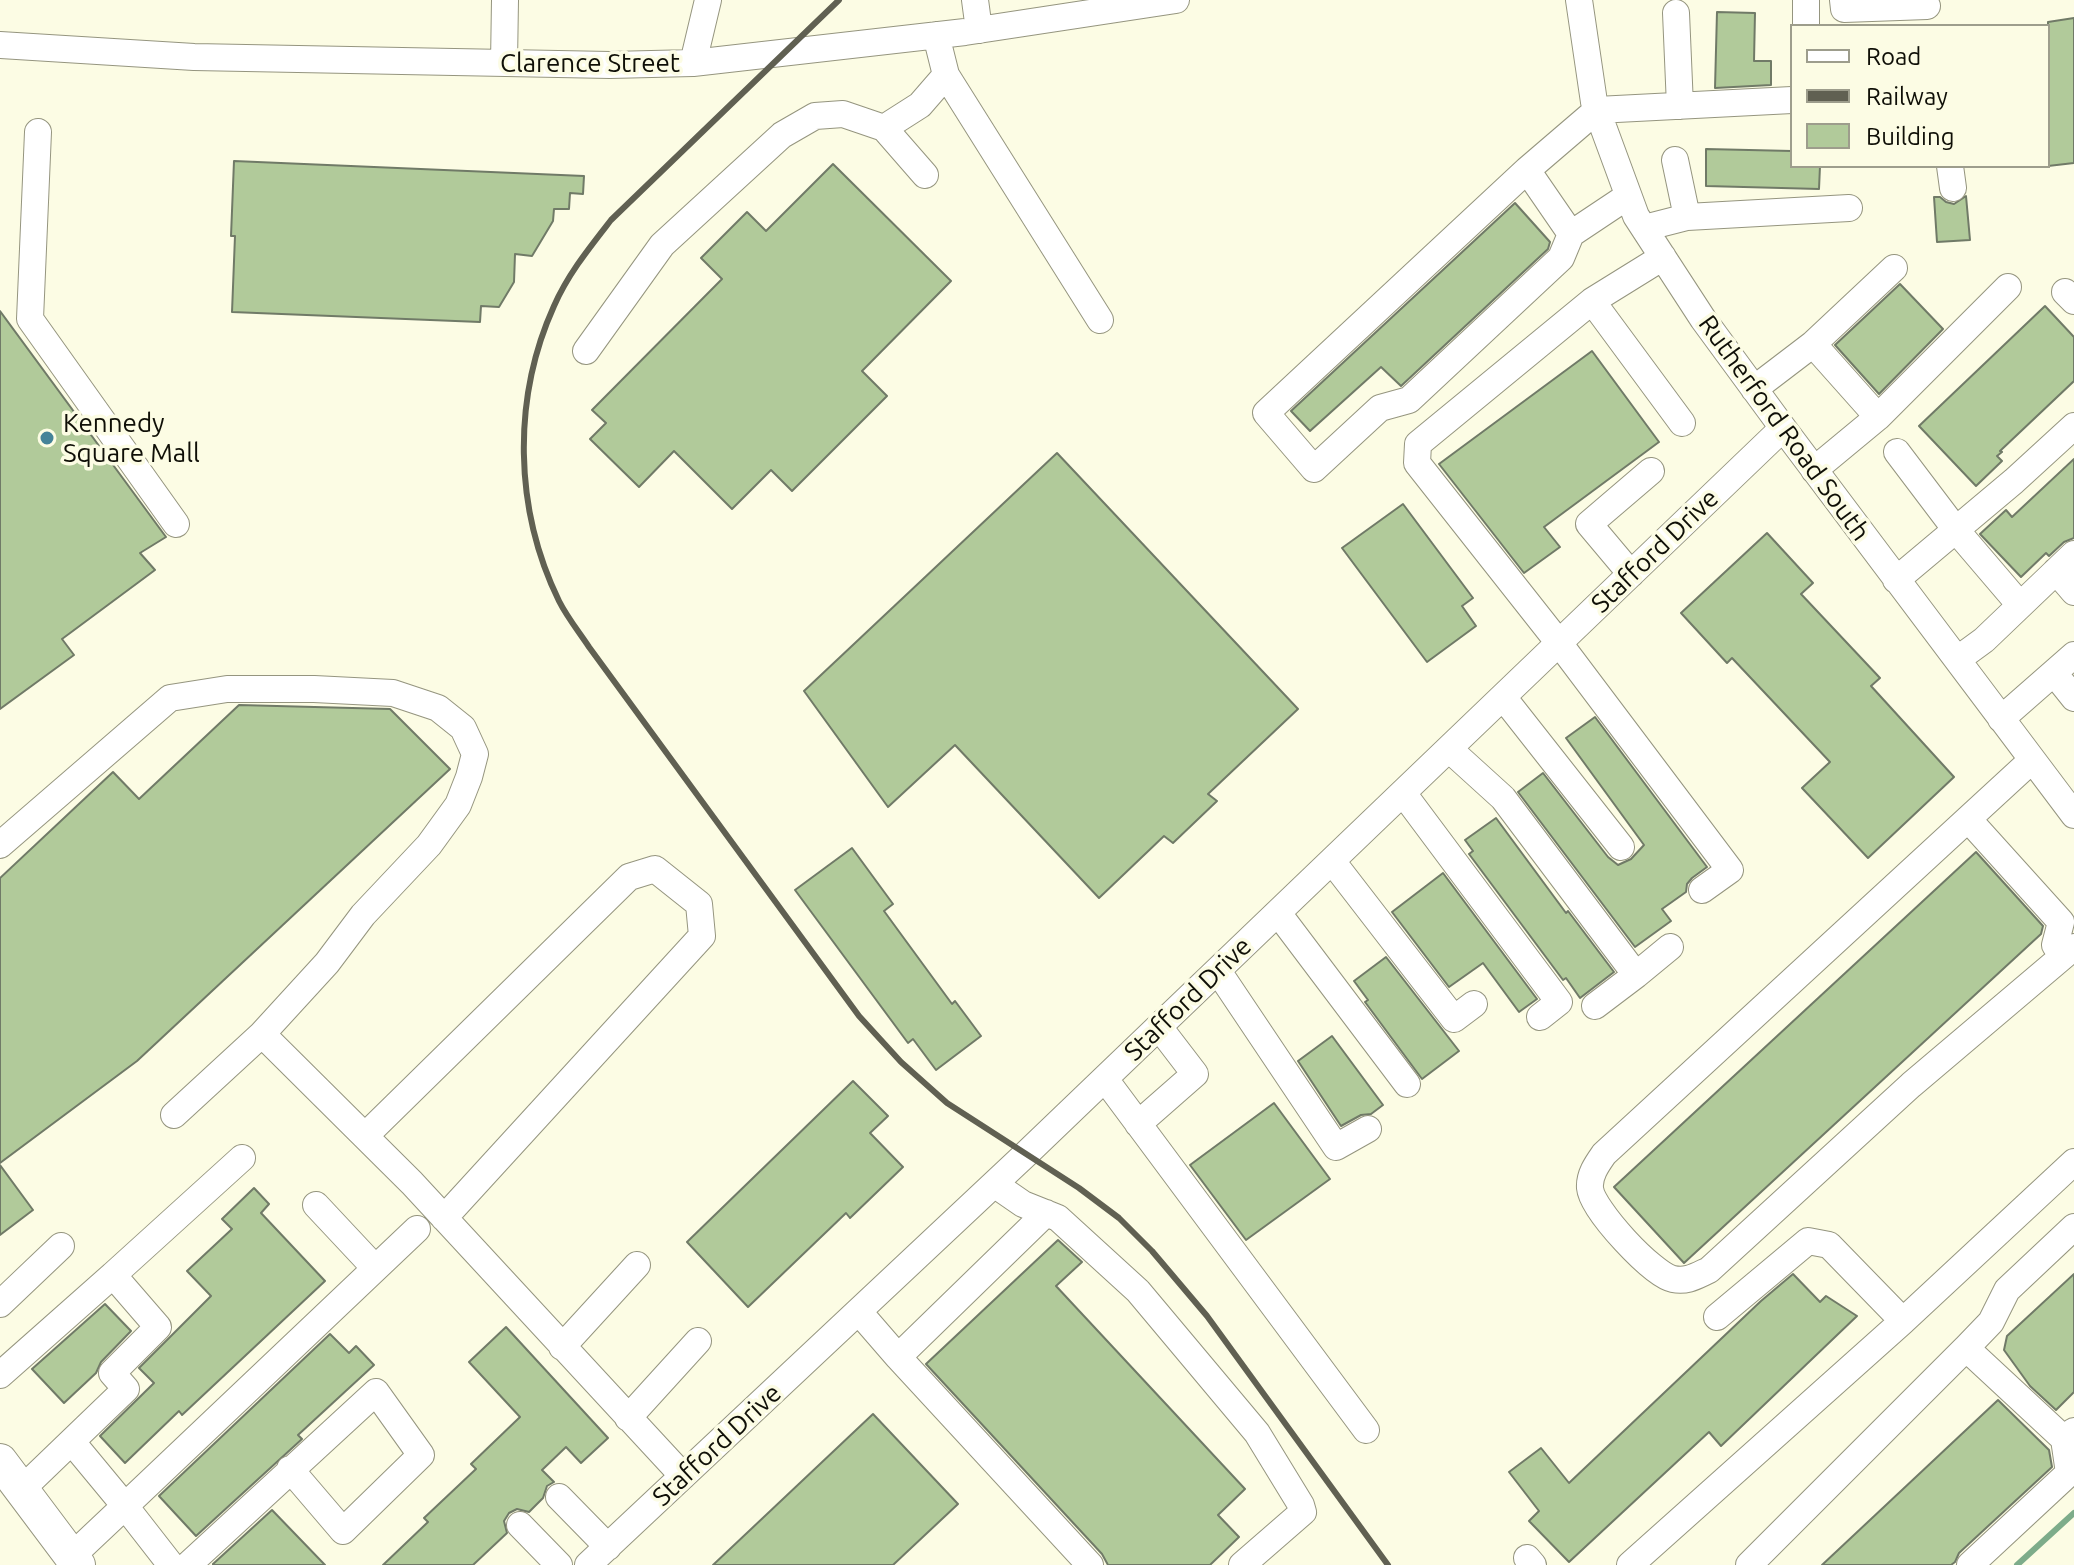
<!DOCTYPE html>
<html>
<head>
<meta charset="utf-8">
<style>
  body { margin:0 }
  #map { position:relative; width:2074px; height:1565px; overflow:hidden; background:#fcfce4; font-family:Ubuntu,sans-serif }
  canvas { display:block }
  .legend { position:absolute; left:1790px; top:24px; width:260px; height:144px; box-sizing:border-box; background:#fcfce4; border:2px solid #9d9d8c; margin:0; padding:10px 14px; list-style:none; font-size:24px; color:#0f0f07 }
  .legend li { display:flex; align-items:center; gap:16px; height:40px }
  .legend b { width:40px; border:2px solid #9d9d8c }
</style>
</head>
<body>
<div id="map">
<canvas width="2074" height="1565"></canvas>
<ul class="legend">
<li><b style="height:10px;background:#fff"></b>Road</li>
<li><b style="height:10px;background:#606052"></b>Railway</li>
<li><b style="height:22px;background:#b1ca9a"></b>Building</li>
</ul>
</div>
<script>
const g = document.querySelector('canvas').getContext('2d');
g.lineJoin = 'round';
function stroke(path, color, width, dash) {
  g.strokeStyle = color;
  g.lineWidth = width;
  g.lineCap = dash ? 'butt' : 'round';
  g.setLineDash(dash || []);
  g.stroke(path);
}
function fillPath(path, color) {
  g.fillStyle = color;
  g.fill(path, 'evenodd');
}
function label(font, color, halo, rows, align = 'center') {
  g.font = font + ' Ubuntu,sans-serif';
  g.lineWidth = 7;
  g.setLineDash([]);
  g.textBaseline = 'middle';
  g.strokeStyle = halo;
  g.fillStyle = color;
  for (const [text, x, y, turn = 0] of rows) {
    g.save();
    g.translate(x, y);
    g.rotate((+turn || 0) * Math.PI / 180);
    g.textAlign = isNaN(turn) ? turn : align;
    if (halo) g.strokeText(text, 0, 0);
    g.fillText(text, 0, 0);
    g.restore();
  }
}
stroke(new Path2D(`
  M2017,1565L2074,1513`), '#7dac8a', 6);
const building = new Path2D(`
  M1717,12L1755,13L1754,61H1771V85L1715,88Z
  M2074,18V163L2048,166V22Z
  M1706,149L1792,151V166H1820L1819,189L1706,186Z
  M234,161L584,176L583,194L570,193L569,209H554L553,221L532,256L515,254L514,282L499,307L481,306L480,322L232,312L235,236H231Z
  M833,164L951,281L862,371L887,396L792,491L771,470L732,509L674,451L639,487L590,439L606,423L592,410L722,279L701,258L747,212L766,231Z
  M1966,196L1970,240L1937,242L1934,197H1940L1946,202L1954,204Z
  M1515,203L1550,242L1548,249L1401,386L1381,367L1310,431L1291,411Z
  M1900,284L1943,329L1879,394L1835,345Z
  M2045,306L2074,337V381L2000,451L2002,452L1997,456L2002,461L1976,486L1919,426Z
  M0,311L166,537L140,553L155,570L62,639L74,655L0,709Z
  M1592,351L1659,442L1544,527L1560,547L1524,573L1439,464Z
  M1057,453L1298,709L1208,794L1217,801L1173,843L1164,836L1099,898L955,745L888,807L804,691Z
  M2074,459V538L2064,542L2049,556L2046,553L2021,577L1980,534L2006,510L2012,517Z
  M1403,504L1473,598L1462,606L1476,626L1427,662L1342,548Z
  M1767,533L1813,583L1801,594L1880,678L1871,686L1954,777L1868,858L1802,788L1830,762L1732,658L1727,663L1681,613Z
  M239,705L390,709L450,769L137,1061L0,1163V878L113,772L139,799Z
  M1595,717L1707,867L1692,878L1687,884L1686,892L1662,909L1671,921L1635,947L1518,792L1543,773L1608,857L1618,865L1631,859L1644,845L1566,738Z
  M1496,818L1566,913L1568,911L1614,972L1580,998L1566,978L1563,980L1469,854L1473,851L1465,840Z
  M852,848L893,904L884,911L952,1004L955,1001L981,1036L936,1070L913,1039L908,1043L795,890Z
  M1976,852L2043,926L2041,934L1684,1263L1614,1187Z
  M1443,873L1537,999L1519,1012L1483,963L1449,987L1392,912Z
  M1386,957L1459,1051L1422,1079L1365,1002L1368,1000L1354,981Z
  M1332,1036L1383,1105L1371,1114L1361,1115L1341,1126L1298,1061Z
  M853,1081L888,1116L870,1133L903,1167L850,1218L846,1213L748,1307L687,1242Z
  M1274,1103L1330,1179L1246,1240L1190,1165Z
  M0,1165L33,1210L0,1235Z
  M254,1188L269,1204L261,1213L325,1281L182,1415L179,1411L125,1463L100,1436L154,1383L139,1368L211,1296L187,1271L232,1229L222,1219Z
  M1058,1240L1082,1262L1056,1286L1245,1489L1218,1515L1239,1537L1210,1565H1108L1102,1554L926,1364Z
  M1793,1274L1820,1302L1826,1296L1857,1316L1721,1446L1709,1432L1569,1562L1529,1521L1539,1511L1509,1472L1541,1448L1569,1483L1761,1301Z
  M2074,1274V1392L2056,1410L2030,1386L2004,1350L2007,1336Z
  M105,1304L131,1331L101,1362L96,1373L64,1403L32,1369Z
  M506,1327L608,1438L581,1463L566,1447L542,1470L554,1482L547,1486L543,1498L529,1512L517,1509L509,1513L504,1521L507,1533L473,1565H383L428,1522L424,1518L476,1469L471,1464L520,1417L469,1362Z
  M330,1334L349,1353L356,1346L374,1365L298,1435L302,1439L196,1536L159,1496Z
  M1998,1400L2049,1450L2052,1467L1959,1553L1955,1562L1951,1565H1822Z
  M873,1414L958,1504L893,1565H713Z
  M272,1510L325,1565H213V1564Z`);
fillPath(building, '#b1ca9a');
stroke(building, '#707a67', 2);
const minor = new Path2D(`
  M975,0L979,30
  M1579,0L1594,102L1636,216L1703,319L1783,428L2074,815
  M1806,0V26
  M1843,0L1844,9L1927,6
  M1676,13L1680,106
  M0,45L194,57L610,65L693,63L965,32L1176,0
  M504,63L505,0
  M693,63L708,0
  M946,75L1100,320
  M884,128L925,175
  M38,132L30,319L176,524
  M1675,160L1687,217
  M1950,166L1953,188
  M1527,170L1571,234
  M1628,196L1571,234L1561,258L1409,400L1380,408L1314,469L1266,413L1527,170L1597,110L1792,100
  M1644,228L1687,217L1849,208
  M1663,257L1592,301L1418,444L1417,463L1559,643L1730,870L1702,890
  M2065,292L2074,301
  M1592,301L1682,423
  M1813,344L1894,268
  M586,351L662,245L782,135L815,116L843,114L884,128L920,105L946,75L936,35
  M1754,389L1813,344L1878,417L1814,470
  M1878,417L2008,287
  M1897,452L1956,530L2020,605
  M2056,571L2074,592
  M1631,574L1589,524L1651,471
  M1896,580L2014,481L2074,426
  M1958,659L1984,640L2074,554
  M2054,673L2074,698
  M1503,697L1621,847
  M2001,719L2074,655
  M1449,749L1503,798L1636,975L1595,1006
  M2032,760L1604,1154C1597,1164 1589,1175 1590,1188C1592,1210 1653,1275 1673,1279C1687,1282 1696,1276 1709,1270L1911,1085L2074,947
  M1403,793L1559,1002L1540,1017
  M1968,819L2061,922L2055,945L2062,956
  M0,845L170,698L227,689H314L393,693L438,708L463,728L475,754L469,777L458,805L429,845L363,915L327,963L262,1034
  M1332,861L1454,1019L1474,1004
  M1278,913L1407,1084
  M1218,971L1336,1147L1368,1129
  M1636,975L1670,947
  M1105,1079L1366,1430
  M174,1115L262,1034L412,1183L683,1476
  M1138,1124L1195,1074L1159,1027
  M365,1136L629,877L655,869L699,904L702,936L444,1218
  M994,1184L1023,1204L1058,1218L1138,1291L1257,1433L1301,1505L1303,1512L1242,1565
  M316,1205L375,1268
  M2074,1227L2007,1290L1991,1322L1966,1348L2064,1439L2074,1431
  M113,1275L242,1158
  M0,1304L61,1246
  M859,1312L898,1357L1090,1565
  M1717,1317L1808,1241L1829,1245L1903,1321L2074,1162
  M562,1347L637,1265
  M898,1357L1046,1213
  M0,1375L113,1275L158,1327L112,1373L126,1389L21,1490
  M628,1418L698,1341
  M72,1442L125,1506L417,1229
  M559,1497L608,1547
  M520,1525L559,1565
  M72,1556L125,1506L171,1565
  M1527,1558L1533,1565
  M188,1565L376,1392L421,1455L343,1531L290,1469
  M588,1565L1026,1154L1783,428
  M1630,1565L1903,1321
  M1749,1565L1966,1348
  M1970,1565L2069,1473L2064,1439`);
const major = new Path2D(`
  M0,1461L78,1565`);
stroke(minor, '#95957f', 28);
stroke(major, '#95957f', 36);
stroke(minor, '#fff', 26);
stroke(major, '#fff', 34);
stroke(new Path2D(`
  M839,0L611,220C590,247 568,274 554,306C512,399 514,509 559,601C567,617 579,632 589,647L859,1016L901,1062L947,1103L1079,1188L1119,1218L1152,1251L1207,1316L1388,1565`), '#606052', 6);
for (const [x, y, r, color] of [
  [47,438,8,"#458398"]
]) {
  const dot = new Path2D();
  dot.arc(x, y, r, 0, 2 * Math.PI);
  g.fillStyle = color;
  g.fill(dot);
  stroke(dot, '#fcfce4', 3);
}
label('26px', '#0f0f07', '#fcfce4', [
  ["Clarence Street",590,63],
  ["Rutherford Road South",1784,428,54],
  ["Stafford Drive",1655,551,-44],
  ["Stafford Drive",1188,999,-44],
  ["Stafford Drive",717,1445,-43]
]);
label('26px', '#0f0f07', '#fcfce4', [
  ["Kennedy",63,423],
  ["Square Mall",63,453]
], 'left');
</script>
</body>
</html>
